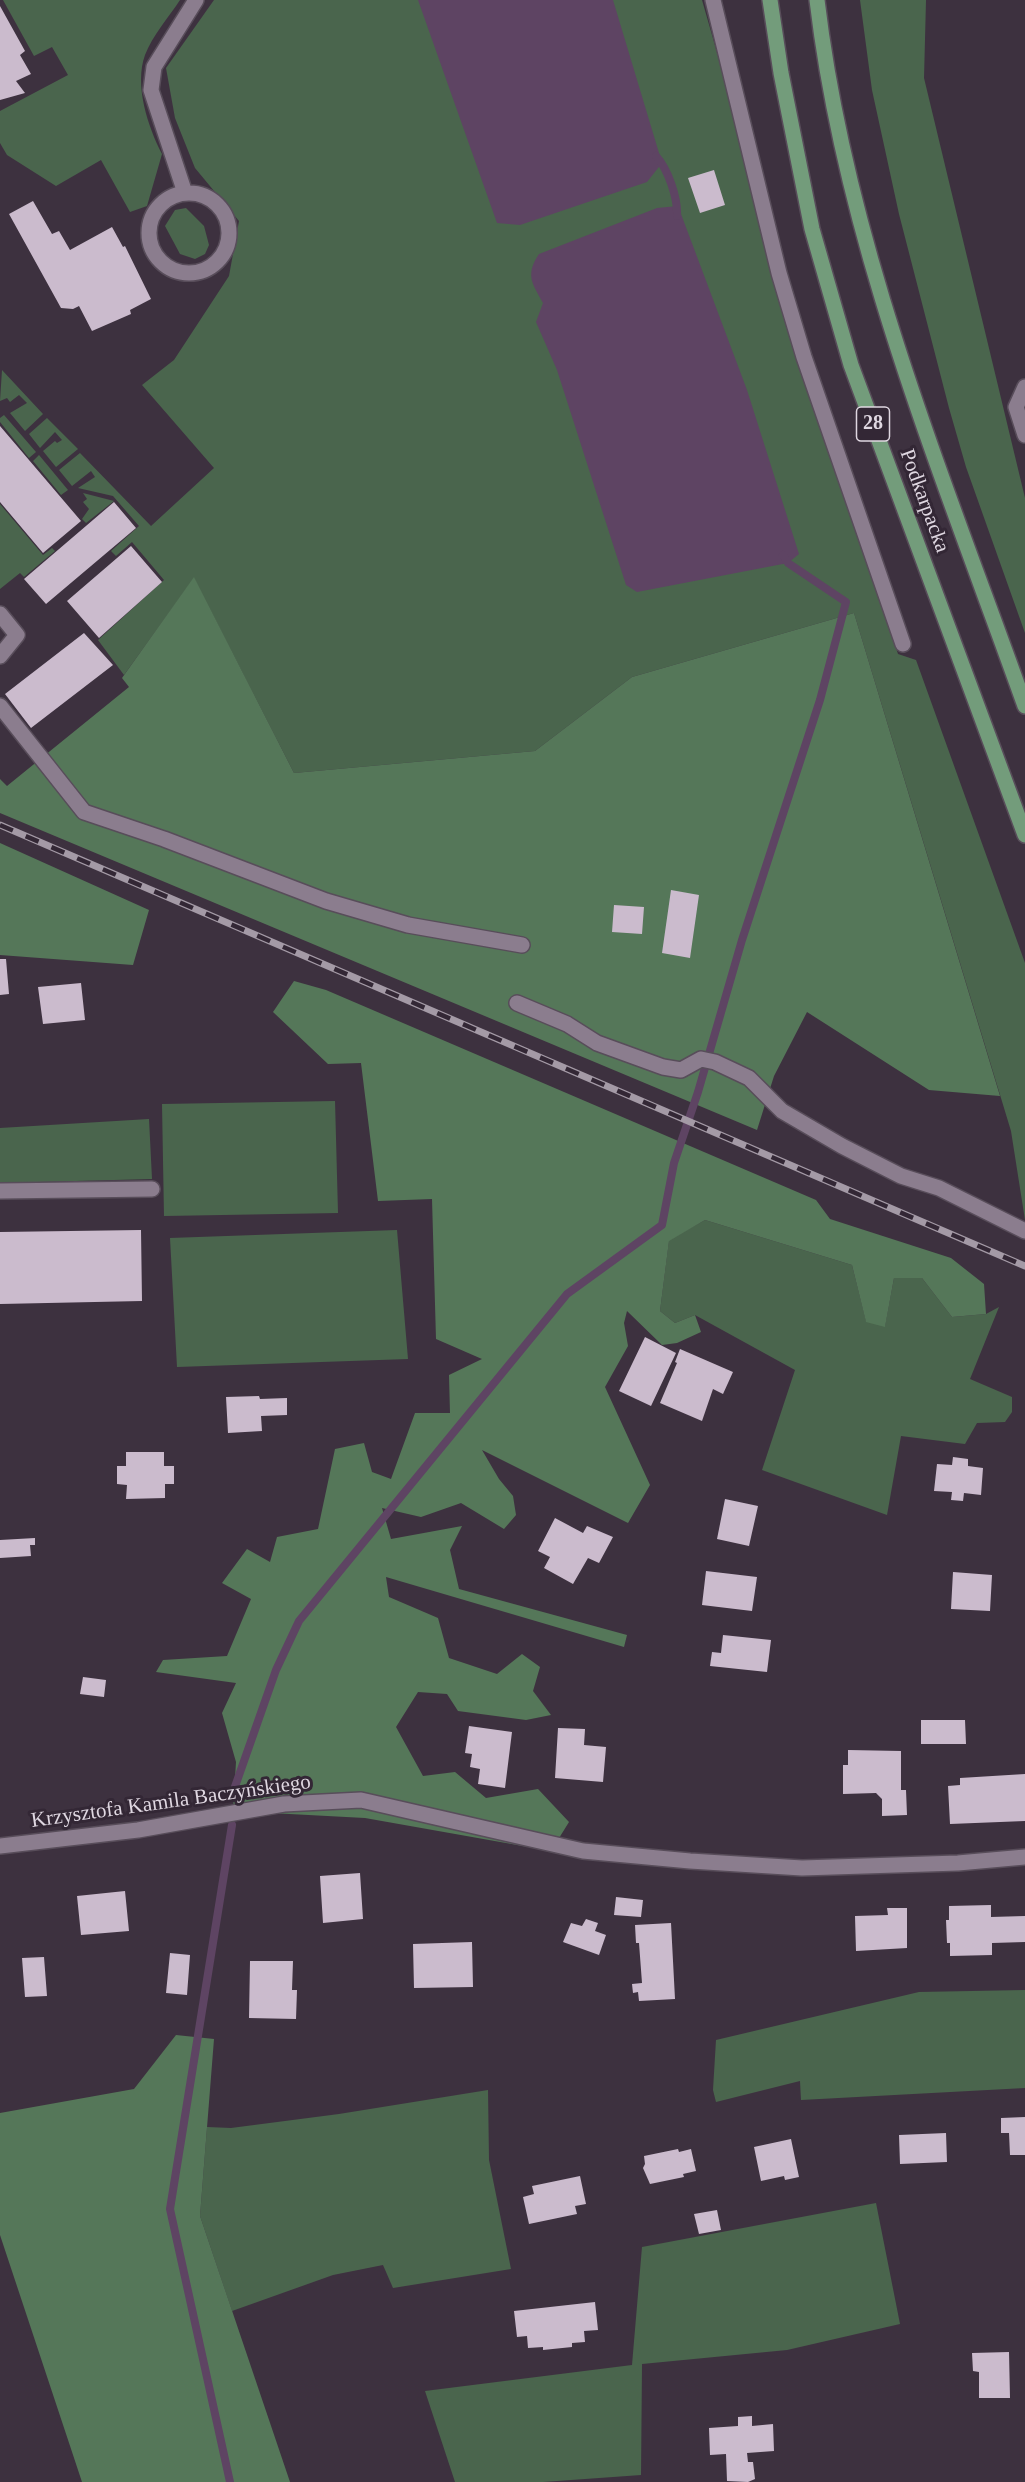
<!DOCTYPE html>
<html>
<head>
<meta charset="utf-8">
<style>
  body { margin:0 }
  canvas { display:block; background:#3d313f }
</style>
</head>
<body>
<canvas width="1025" height="2482"></canvas>
<script>
const g = document.querySelector('canvas').getContext('2d');
g.lineJoin = 'round';
function fillPath(path, color) {
  g.fillStyle = color;
  g.fill(path, 'evenodd');
}
function stroke(path, color, width, dash) {
  g.strokeStyle = color;
  g.lineWidth = width;
  g.lineCap = dash ? 'butt' : 'round';
  g.setLineDash(dash || []);
  g.stroke(path);
}
function label(font, color, halo, rows, align = 'center') {
  g.font = font + ' Georgia,serif';
  g.lineWidth = 6;
  g.setLineDash([]);
  g.textBaseline = 'middle';
  g.strokeStyle = halo;
  g.fillStyle = color;
  for (const [text, x, y, turn = 0] of rows) {
    g.save();
    g.translate(x, y);
    g.rotate((+turn || 0) * Math.PI / 180);
    g.textAlign = isNaN(turn) ? turn : align;
    if (halo) g.strokeText(text, 0, 0);
    g.fillText(text, 0, 0);
    g.restore();
  }
}
fillPath(new Path2D(`
  M3,0H180C169,17 152,36 145,55C134,85 148,127 162,154L147,206L130,212L101,160L56,186L7,155L0,143V111L68,75L52,47L34,56Z
  M214,0H702L835,466L898,654L916,660L1025,963V1220L1011,1131L854,613L632,677L535,751L294,773L194,578L124,675L98,640L164,580L132,542L116,556L111,551L139,526L113,496L78,488L95,477L91,471L72,486L59,470L80,453L151,526L214,468L142,385L174,360L229,276L239,221L195,168L175,118L166,68Z
  M860,0H926L924,78L1025,498V633L966,467L949,408L899,214L872,90Z
  M186,208L204,226L209,245L205,254L195,259L180,254L165,226L175,210Z
  M2,370L43,414L25,431L10,413L27,403L19,395L10,402L7,398L0,401Z
  M4,415L36,452L29,458L0,422V418Z
  M47,418L78,449L56,467L43,451L55,441L57,443L62,440L55,432L40,448L29,434Z
  M39,455L68,490L61,495L33,461Z
  M83,493L114,501L86,523L82,519L89,509L83,502L87,499Z
  M0,504L43,555L52,548L55,551L24,577L20,573L0,589Z
  M335,1101L338,1213L164,1216L162,1104Z
  M149,1119L152,1179L0,1183V1128Z
  M705,1220L852,1265L866,1321L885,1326L894,1278H922L952,1317L986,1314L999,1307L970,1379L1012,1397V1412L1005,1422L977,1423L965,1444L901,1436L887,1515L762,1470L795,1370L695,1315L675,1323L660,1311L669,1240Z
  M397,1230L408,1359L177,1367L170,1238Z
  M1025,1990V2088L801,2100L800,2081L716,2102L713,2090L716,2040L919,1992Z
  M488,2090L489,2160L511,2269L393,2288L383,2265L333,2275L232,2311L200,2216L207,2127L231,2128L339,2114Z
  M876,2203L900,2324L787,2350L642,2364L641,2475L543,2482H455L425,2391L632,2365L642,2247Z`), '#4a654d');
fillPath(new Path2D(`
  M194,577L294,773L535,751L632,677L854,613L1000,1096L929,1090L807,1012L774,1076L757,1130L0,813V779L7,786L129,687L122,678Z
  M0,843L149,910L133,965L0,955Z
  M294,981L326,990L816,1200L830,1219L951,1258L984,1284L986,1314L952,1317L922,1278H894L885,1327L866,1322L852,1265L705,1220L669,1241L660,1311L675,1323L695,1315L701,1332L677,1343L662,1345L627,1311L624,1323L628,1346L605,1387L650,1485L628,1523L482,1450L499,1479L513,1496L516,1515L504,1529L461,1503L421,1517L382,1508L391,1539L462,1526L450,1550L459,1589L627,1635L624,1647L386,1577L389,1597L438,1618L449,1658L497,1674L522,1654L540,1667L533,1691L551,1715L526,1720L458,1711L447,1694L418,1692L396,1727L423,1776L455,1772L486,1798L538,1789L569,1822L551,1851L365,1818L233,1811L236,1762L222,1713L236,1683L156,1672L163,1660L227,1656L251,1599L222,1583L247,1549L270,1562L277,1537L318,1529L335,1449L364,1443L372,1472L391,1479L415,1413H450L449,1375L482,1359L436,1339L432,1199L378,1201L361,1063L328,1064L273,1012Z
  M176,2035L214,2039L200,2216L290,2482H82L0,2235V2113L134,2089Z`), '#557759');
fillPath(new Path2D(`
  M418,0H613L662,163L647,182L520,225L497,223Z
  M678,206L747,390L799,554L788,563L637,592L626,585L557,370L536,322L543,303C532,283 525,275 539,254L657,208Z`), '#5e4463');
stroke(new Path2D(`
  M656,156C668,169 678,198 677,216
  M231,1798L276,1670L299,1621L567,1294L662,1225L674,1163L698,1092L742,940L820,700L846,602L788,563L783,555
  M230,2482L170,2209L232,1825`), '#5e4463', 8);
fillPath(new Path2D(`
  M0,6L25,51L20,55L31,74L16,81L25,93L0,100Z
  M714,170L725,205L700,213L688,178Z
  M33,201L52,234L59,231L70,250L112,227L123,247L125,246L151,299L130,310L131,314L92,331L79,306L73,309L61,308L9,214Z
  M0,426L81,521L43,553L0,502Z
  M114,502L136,528L46,604L24,579Z
  M131,546L162,582L99,638L67,601Z
  M84,633L113,665L31,728L5,694Z
  M671,890L699,895L690,958L662,953Z
  M614,905L644,907L642,934L612,932Z
  M0,959H6L9,994L0,995Z
  M81,983L85,1020L43,1024L38,987Z
  M141,1230L142,1301L0,1304V1232Z
  M645,1337L676,1353L651,1406L619,1391Z
  M680,1349L733,1372L723,1394L713,1389L702,1421L660,1403L677,1363L675,1362Z
  M259,1396L260,1399L287,1398V1415L261,1416L262,1431L228,1433L226,1397Z
  M126,1452H164V1466H174V1484H165V1498L126,1499L127,1485L117,1484V1466H126Z
  M953,1457L968,1459V1466L983,1468L981,1495L964,1493L963,1501L951,1500L952,1492L934,1491L937,1464L952,1465Z
  M725,1499L758,1506L749,1546L717,1539Z
  M555,1518L583,1533L587,1526L613,1537L599,1563L588,1558L573,1584L544,1568L550,1557L538,1551Z
  M35,1538V1545H30L31,1556L0,1558V1540Z
  M706,1571L757,1577L752,1611L702,1605Z
  M953,1572L992,1575L990,1611L951,1609Z
  M723,1635L771,1640L767,1672L710,1666L712,1652L721,1653Z
  M83,1677L106,1680L104,1697L80,1694Z
  M921,1720H965L966,1744H921Z
  M469,1726L512,1732L505,1788L478,1784L480,1769L470,1767L472,1754L465,1753Z
  M558,1728L585,1729L584,1745L606,1747L603,1782L555,1778Z
  M848,1750L901,1751V1790H906L907,1815L882,1816V1799L876,1793L843,1794V1765H848Z
  M1025,1774V1821L950,1824L948,1786L960,1785V1778Z
  M360,1873L363,1919L323,1923L320,1876Z
  M125,1891L129,1931L81,1935L77,1896Z
  M616,1897L643,1900L641,1917L614,1915Z
  M991,1905V1917L1025,1916V1942L992,1943V1955L950,1956V1943H947L946,1920H949V1906Z
  M887,1908H907V1948L856,1951L855,1916L888,1915Z
  M586,1919L598,1923L595,1931L606,1935L599,1955L563,1942L571,1923L582,1926Z
  M671,1923L675,1999L639,2001L638,1992L633,1993L632,1984L642,1983L639,1943H636L635,1925Z
  M472,1942L473,1987L414,1988L413,1944Z
  M170,1953L190,1955L187,1995L166,1993Z
  M44,1957L47,1996L25,1997L22,1958Z
  M250,1961H293L292,1990H297L296,2019L249,2018Z
  M1025,2117V2155H1010L1009,2133H1001V2118Z
  M946,2133L947,2162L900,2164L899,2135Z
  M791,2139L799,2177L785,2180L784,2176L761,2181L754,2147Z
  M678,2149L679,2152L691,2149L696,2171L683,2174L684,2177L650,2184L643,2168L645,2164L644,2156Z
  M580,2176L586,2204L575,2206L577,2214L529,2224L523,2197L534,2194L532,2186Z
  M717,2210L721,2230L699,2234L694,2214Z
  M595,2302L598,2330L584,2331L585,2342L572,2343V2347L543,2350V2347L528,2348L527,2336L517,2337L514,2311Z
  M1009,2352L1010,2398H979V2372L973,2371L972,2353Z
  M752,2416V2426L773,2424L774,2451L747,2453L748,2462H753L755,2479L748,2482L727,2481L726,2454L710,2455L709,2428L738,2426V2417Z`), '#cbbbcd');
const minor = new Path2D(`
  M713,0L779,273L804,357L903,644
  M185,193L151,90L154,67L196,0
  M149 233a40 40 0 1 1 80 0a40 40 0 1 1-80 0Z
  M1025,387L1016,407L1025,435
  M0,614L17,635L0,656
  M0,706L84,812L164,839L326,901L408,925L522,945
  M517,1003L567,1024L597,1043L663,1067L681,1070L701,1059L715,1062L749,1078L782,1111L842,1146L901,1176L939,1188L1025,1231
  M0,1191L152,1189
  M0,1846L138,1830L284,1804L361,1800L583,1851L690,1861L802,1868L958,1863L1025,1857`);
const major = new Path2D(`
  M770,0L781,73L812,229L851,365L1025,835
  M817,0C846,245 943,476 1025,706`);
stroke(minor, '#584d5a', 18);
stroke(major, '#584d5a', 18);
stroke(minor, '#8b7d8e', 15);
stroke(major, '#739c7b', 15);
const rail = new Path2D(`
  M0,825L1025,1266`);
stroke(rail, '#a49aa6', 7);
stroke(rail, '#332735', 4.5, [14]);
for (const [x, y, w] of [
  [873,424,33]
]) {
  const box = new Path2D();
  box.roundRect(x - w / 2, y - 17, w, 34, 4.5);
  g.fillStyle = '#332735';
  g.fill(box);
  stroke(box, '#dfd7e1', 1.5);
}
label('bold 20px', '#dfd7e1', null, [
  ["28",873,424]
]);
label('21px', '#dfd7e1', '#332735', [
  ["Podkarpacka",924,501,70],
  ["Krzysztofa Kamila Baczyńskiego",171,1802,-8]
]);
</script>
</body>
</html>
